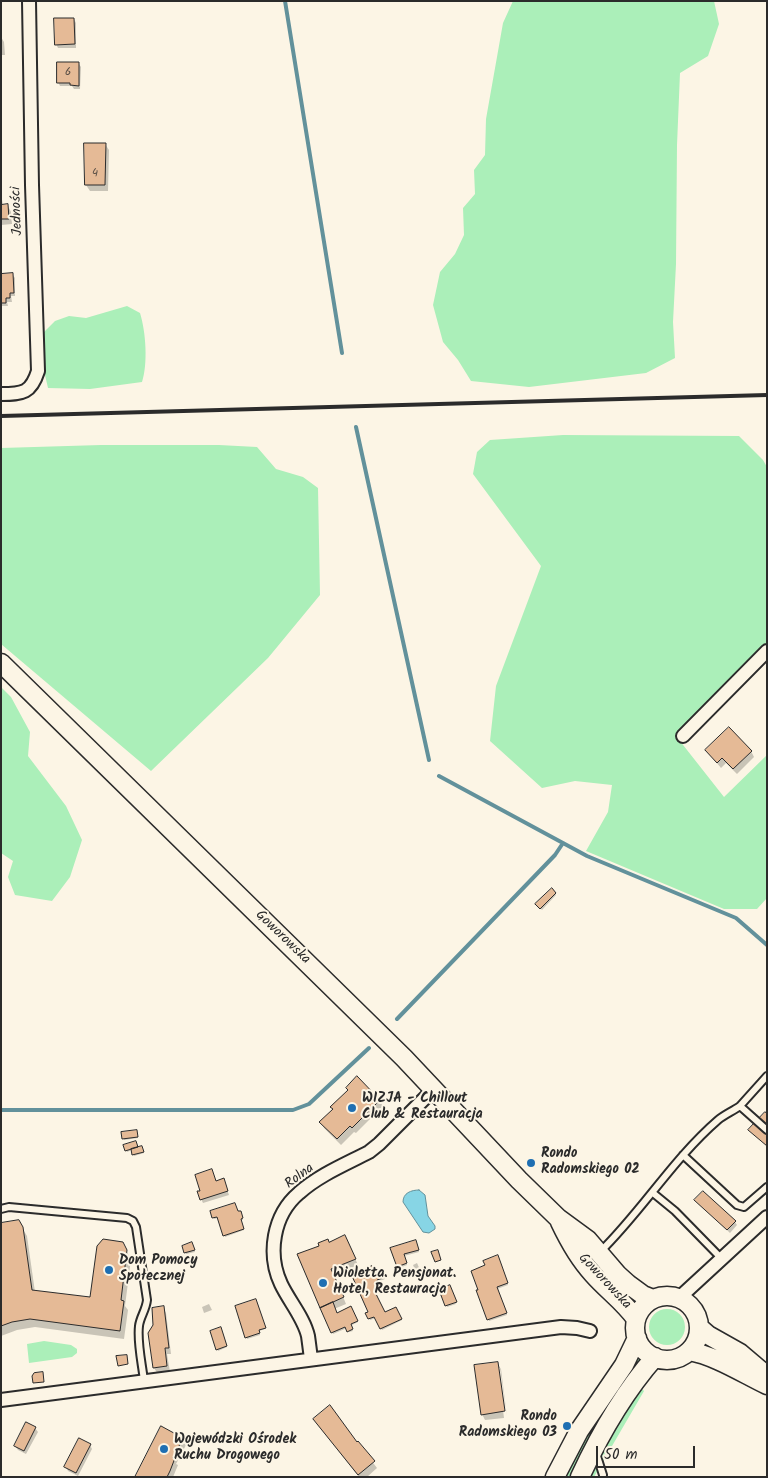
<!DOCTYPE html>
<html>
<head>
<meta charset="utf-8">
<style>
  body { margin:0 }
  #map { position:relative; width:768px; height:1478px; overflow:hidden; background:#fcf5e5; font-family:Kalam,sans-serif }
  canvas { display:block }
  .frame { position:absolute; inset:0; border:2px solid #2b2b2b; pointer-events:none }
  .scale { position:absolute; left:596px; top:1446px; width:99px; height:22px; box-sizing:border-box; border:2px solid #2b2b2b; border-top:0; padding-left:6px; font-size:15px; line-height:18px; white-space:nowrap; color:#2b2b2b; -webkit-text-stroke:4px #fcf5e5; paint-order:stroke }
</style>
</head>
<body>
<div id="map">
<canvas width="768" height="1478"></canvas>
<div class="frame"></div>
<div class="scale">50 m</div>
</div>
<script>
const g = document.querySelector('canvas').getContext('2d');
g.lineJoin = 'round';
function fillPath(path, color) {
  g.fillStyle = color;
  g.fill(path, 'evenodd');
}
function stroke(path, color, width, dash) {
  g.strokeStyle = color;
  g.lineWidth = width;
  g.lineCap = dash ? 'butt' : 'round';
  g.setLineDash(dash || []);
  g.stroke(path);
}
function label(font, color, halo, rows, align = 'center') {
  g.font = font + ' Kalam,sans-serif';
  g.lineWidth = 4;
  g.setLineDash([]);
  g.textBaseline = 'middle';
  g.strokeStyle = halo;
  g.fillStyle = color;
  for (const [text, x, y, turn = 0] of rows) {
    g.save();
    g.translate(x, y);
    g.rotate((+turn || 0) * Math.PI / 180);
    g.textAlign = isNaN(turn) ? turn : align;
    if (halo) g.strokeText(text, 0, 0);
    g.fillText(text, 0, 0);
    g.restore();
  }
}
fillPath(new Path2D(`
  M513,1H714L719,24L708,56L680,73L677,145L676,264L673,322L675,358L646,373L529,387L471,381L458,360L443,342L433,305L440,272L455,254L464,235L463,208L475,194L474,170L485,155L486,119L503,23Z
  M127,306L140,313C146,332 148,364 142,382L90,389L48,388L45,375L44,332L55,321L69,316L86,318Z
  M563,435L739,436L763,460L767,467V644L676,736L724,797L767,755V898L757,909H724L586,851L608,812L612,785L575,781L542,788L490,741L496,686L541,566L473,474L477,452L490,440Z
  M101,445H219L257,447L276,469L303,477L318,488L320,595L268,658L151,771L1,644V448Z
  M1,687L11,697L30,732L28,756L66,806L82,840L70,877L52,901L15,895L8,877L13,861L1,853Z
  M649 1327a18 18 0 1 1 36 0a18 18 0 1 1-36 0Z
  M44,1341L71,1345L77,1349V1353L72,1357L29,1363L27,1344Z
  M637,1356L643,1360L573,1477H563L581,1442Z
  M640,1387L644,1391L594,1477H589Z`), '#abefb9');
const water = new Path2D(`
  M419,1190L425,1195L428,1216L435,1226V1229L429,1233L423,1232L403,1202C403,1193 411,1190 419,1190Z`);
fillPath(water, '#87d5e5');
stroke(water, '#62919b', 1);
fillPath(new Path2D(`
  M74,19L76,23V48H58L56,44Z
  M1,37L4,42L5,55H1Z
  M79,64L81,67L80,89H74L72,86H60L58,82Z
  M105,144L109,150L108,191H90L86,185L85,145Z
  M1,193L3,206H8L11,212L12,224L1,225Z
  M12,274L15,278V296H11L12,302H7L8,306H1V275Z
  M707,751H751L754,757L737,774L726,763L721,768Z
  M555,893L556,895L542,910L538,906Z
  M379,1100L383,1106L356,1133L354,1132L341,1145L324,1128L321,1122Z
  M137,1132L138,1138L124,1140V1139L123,1133Z
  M136,1144L137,1149H142L144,1153L134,1156L132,1150L127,1152L126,1150Z
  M216,1182L225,1184L229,1195L203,1203L201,1199Z
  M696,1200L735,1222L737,1225L730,1233Z
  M211,1212L241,1214L243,1220H240L244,1230L225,1237L218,1218L214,1219Z
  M18,1221L27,1236L35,1292L91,1298L122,1244L131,1259L125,1306L128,1310L124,1339L35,1327L17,1330L1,1336V1295Z
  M329,1243H348L358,1265L334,1275L346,1304L334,1309L337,1314L351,1308L358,1322L350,1326L353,1331L349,1332L347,1328L333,1334L321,1307Z
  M416,1243L419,1252L404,1256L407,1265L399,1268L392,1249Z
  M192,1244L195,1252L186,1254L183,1247Z
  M498,1257L508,1285L497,1289L507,1315L489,1321L478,1291L480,1290L487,1266Z
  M417,1263L421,1272L417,1274L413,1265Z
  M381,1272L385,1279L377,1282L381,1291L375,1294L385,1314L396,1308L402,1320L382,1330L376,1318L370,1320L367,1314L370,1312L375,1274Z
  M450,1287L456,1304L447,1307L440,1290Z
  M257,1302L265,1329L259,1331L260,1335L247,1339L236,1306Z
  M209,1304L212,1310L204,1313L202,1307Z
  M163,1307L166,1313L171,1354H167L170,1372L158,1374L154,1368L150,1333Z
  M222,1330L227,1347L218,1351L217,1349Z
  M497,1363L501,1369L507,1417L500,1368H498L504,1418L485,1420L482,1414Z
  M314,1420L357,1444L358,1443L377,1468L367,1477H359Z
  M35,1428L38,1432L26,1454L18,1450L15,1446Z
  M182,1439L186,1445L176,1464L178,1465L173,1477H136Z
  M90,1445L92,1449L78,1476L68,1471L66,1467Z`), '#0003');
stroke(new Path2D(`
  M285,1L342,353
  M356,427L429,760
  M439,776L587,856L736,918L767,945
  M397,1019L555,855L563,843
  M1,1110H293L309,1104L369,1048`), '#62919b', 4);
const building = new Path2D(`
  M54,18H74L75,44L55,45Z
  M57,62H79V86L70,85V83H57Z
  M84,143H106L105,185H85Z
  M8,204L9,219H1V205Z
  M13,273L14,293H10V298H6V303H1V274Z
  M729,727L752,751L733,769L722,758L717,763L705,750Z
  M552,888L556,893L540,909L535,904Z
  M357,1076L380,1100L352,1128L350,1126L337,1139L319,1122L333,1109L330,1107L348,1090L346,1088Z
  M765,1112L767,1113V1146L748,1130Z
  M137,1130L138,1137L122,1139L121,1132Z
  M136,1141L138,1147L125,1151L123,1145Z
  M142,1146L144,1152L132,1155L131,1149Z
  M212,1169L216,1181L224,1178L228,1191L200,1200L197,1191H200L195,1175Z
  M703,1191L736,1221L727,1230L694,1200Z
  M235,1203L238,1211H241L243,1218L241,1219L244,1229L223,1236L217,1217L212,1218L210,1211Z
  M19,1220L23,1227L32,1290L90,1297L97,1246L103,1239L123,1242L127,1250L121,1300L124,1301L120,1331L30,1319L12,1322L1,1326V1223Z
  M345,1235L356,1259L331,1269L344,1297L320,1308L297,1254L319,1246L318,1243L328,1239L329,1242Z
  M416,1240L419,1250L404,1254L407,1263L397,1267L390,1248Z
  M192,1242L195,1250L184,1253L182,1246Z
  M438,1250L441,1260L435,1262L431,1252Z
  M498,1255L508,1283L497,1287L507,1313L487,1320L476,1290H478L471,1271L485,1265L483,1261Z
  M372,1266L375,1273L382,1270L385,1277L377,1280L381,1289L375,1292L385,1312L396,1307L402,1319L380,1329L374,1317L368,1319L365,1313L368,1312L352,1276Z
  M450,1285L457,1302L445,1306L439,1290Z
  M256,1299L266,1328L259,1330L260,1333L245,1338L235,1306Z
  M333,1302L337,1313L351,1306L358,1321L351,1324L353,1329L347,1332L345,1327L331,1333L320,1308Z
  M164,1306L169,1348H165L167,1366L153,1368L148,1333L153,1325L152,1308Z
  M221,1327L227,1346L216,1350L210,1331Z
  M127,1355L128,1364L118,1366L116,1356Z
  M498,1362L505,1411L481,1415L474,1365Z
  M43,1372L44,1382L33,1383L32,1376L34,1373Z
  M330,1405L357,1442L358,1441L375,1461L358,1475L313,1419Z
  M26,1422L36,1427L24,1451L14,1446Z
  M161,1426L183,1438L173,1458H175L170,1471L167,1477H135Z
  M79,1438L91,1444L76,1473L64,1467Z`);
fillPath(building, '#e5ba96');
stroke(building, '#2b2b2b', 1);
const lane = new Path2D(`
  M740,1106L767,1076
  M683,1155L737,1205L744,1207L767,1187
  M653,1193L675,1211L721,1258
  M1,1209L9,1207L127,1218L133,1221L136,1227L147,1300C146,1310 140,1317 139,1326C137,1343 142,1363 144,1381
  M600,1252C642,1211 673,1159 718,1120C724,1115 733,1111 740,1106L767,1130
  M596,1453L603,1475`);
const street = new Path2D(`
  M1,394C23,394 31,393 38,371L32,185L29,1
  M683,736L767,651
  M679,1298L767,1217
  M311,1359C310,1351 309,1343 308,1336C304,1318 289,1301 281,1284C267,1254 273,1215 299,1193C319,1175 346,1164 369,1152L379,1144L434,1089
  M1,1400L561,1327L577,1328L590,1331`);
const secondary = new Path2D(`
  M1,663L404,1058L519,1180L558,1218L588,1240L618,1275L628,1284L643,1295L653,1299
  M560,1222C569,1241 579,1259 593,1274C607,1290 624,1302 636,1319
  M635 1328a32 32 0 1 1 64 0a32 32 0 1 1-64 0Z
  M700,1328L708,1335L740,1353L767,1376
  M689,1351C716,1356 742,1373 767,1385
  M555,1477L579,1431L624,1365L637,1338
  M580,1477C599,1436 625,1391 655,1357`);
stroke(lane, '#2b2b2b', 10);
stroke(street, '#2b2b2b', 16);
stroke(secondary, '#2b2b2b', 21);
stroke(lane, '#fcf5e5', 6);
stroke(street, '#fcf5e5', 12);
stroke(secondary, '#fcf5e5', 18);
stroke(new Path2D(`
  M1,416L767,395`), '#2b2b2b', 4);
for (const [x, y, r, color] of [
  [352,1108,5,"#1f6fb2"],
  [531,1163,5,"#1f6fb2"],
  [109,1270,5,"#1f6fb2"],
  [323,1283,5,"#1f6fb2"],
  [567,1426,5,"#1f6fb2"],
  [164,1449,5,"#1f6fb2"]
]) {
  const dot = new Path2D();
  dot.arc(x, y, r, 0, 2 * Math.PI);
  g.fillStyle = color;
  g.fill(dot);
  stroke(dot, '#fcf5e5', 2);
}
label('11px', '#5a4f46', null, [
  ["6",68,73],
  ["4",95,174]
]);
label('14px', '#2b2b2b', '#fcf5e5', [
  ["Jedności",18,211,-92],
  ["Goworowska",282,938,44],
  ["Rolna",300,1177,-37],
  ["Goworowska",604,1282,47]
]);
label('bold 14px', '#2b2b2b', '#fcf5e5', [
  ["WIZJA - Chillout",362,1100],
  ["Club & Restauracja",362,1116],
  ["Rondo",541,1155],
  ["Radomskiego 02",541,1171],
  ["Dom Pomocy",119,1262],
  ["Społecznej",119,1278],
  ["Wioletta. Pensjonat.",333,1275],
  ["Hotel, Restauracja",333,1291],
  ["Rondo",557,1418,"right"],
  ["Radomskiego 03",557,1434,"right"],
  ["Wojewódzki Ośrodek",174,1441],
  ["Ruchu Drogowego",174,1457]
], 'left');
</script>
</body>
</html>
